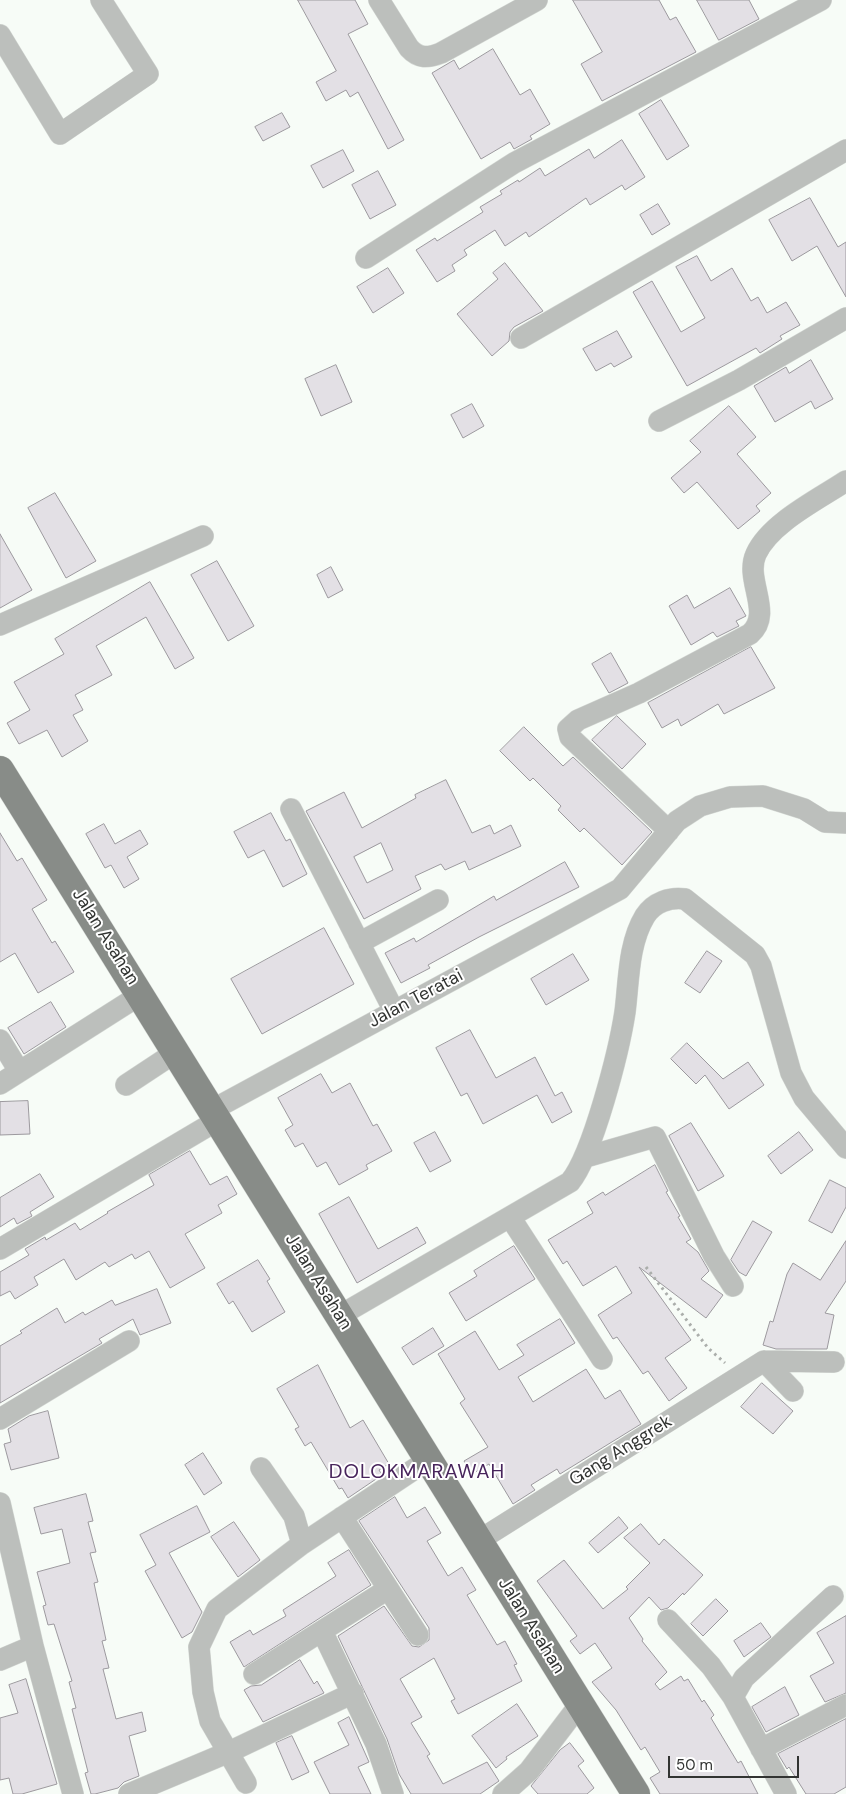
<!DOCTYPE html>
<html>
<head>
<meta charset="utf-8">
<style>
  body { margin:0 }
  #map { position:relative; width:846px; height:1794px; overflow:hidden; background:#f7fcf7; font-family:"DM Sans",sans-serif }
  canvas { display:block }
  .scale { position:absolute; left:668px; top:1756px; width:131px; height:22px; box-sizing:border-box; border:2px solid #323432; border-top:0; padding-left:6px; font-size:15px; line-height:18px; white-space:nowrap; color:#323432; -webkit-text-stroke:4px #fff; paint-order:stroke }
</style>
</head>
<body>
<div id="map">
<canvas width="846" height="1794"></canvas>
<div class="scale">50 m</div>
</div>
<script>
const g = document.querySelector('canvas').getContext('2d');
g.lineJoin = 'round';
function fillPath(path, color) {
  g.fillStyle = color;
  g.fill(path, 'evenodd');
}
function stroke(path, color, width, dash) {
  g.strokeStyle = color;
  g.lineWidth = width;
  g.lineCap = dash ? 'butt' : 'round';
  g.setLineDash(dash || []);
  g.stroke(path);
}
function label(font, color, halo, rows, align = 'center') {
  g.font = font + ' "DM Sans",sans-serif';
  g.lineWidth = 4;
  g.setLineDash([]);
  g.textBaseline = 'middle';
  g.strokeStyle = halo;
  g.fillStyle = color;
  for (const [text, x, y, turn = 0] of rows) {
    g.save();
    g.translate(x, y);
    g.rotate((+turn || 0) * Math.PI / 180);
    g.textAlign = isNaN(turn) ? turn : align;
    if (halo) g.strokeText(text, 0, 0);
    g.fillText(text, 0, 0);
    g.restore();
  }
}
const building = new Path2D(`
  M298,0H355L368,24L348,34L404,140L388,149L358,92L350,97L346,90L326,101L316,82L336,71Z
  M573,0H659L670,20L676,17L696,52L602,101L581,64L602,52Z
  M697,0H749L759,19L719,40Z
  M493,49L520,95L530,89L550,124L530,136L532,139L514,149L510,142L481,159L432,73L454,60L459,69Z
  M661,100L689,146L667,160L639,114Z
  M282,113L290,127L263,141L255,127Z
  M622,140L645,177L625,190L622,185L590,205L586,198L529,237L526,232L505,246L495,230L464,250L467,255L452,265L455,271L437,282L416,250L435,238L437,241L483,212L480,207L502,194L500,191L518,180L519,182L540,168L545,176L589,149L594,158Z
  M343,150L354,171L323,188L311,166Z
  M378,171L396,205L370,219L352,185Z
  M810,198L838,247L846,242V297L817,246L792,261L769,220Z
  M658,204L670,224L652,235L640,215Z
  M697,256L711,281L732,268L751,301L758,297L767,313L786,302L800,325L780,336L782,339L760,353L756,348L687,386L633,292L652,281L681,332L705,318L676,267Z
  M505,263L543,311L514,327L510,332L509,341L492,356L457,314L498,279L493,273Z
  M388,268L404,293L373,313L357,287Z
  M617,331L632,357L614,367L611,363L596,371L583,349Z
  M811,360L833,399L815,409L811,401L775,422L754,386L786,367L789,373Z
  M336,365L352,402L321,416L305,379Z
  M472,404L484,426L463,438L451,415Z
  M729,406L756,437L737,454L771,493L756,506L760,511L738,529L697,482L684,493L671,478L701,452L690,441Z
  M55,493L96,561L66,578L28,508Z
  M0,534L32,590L0,608Z
  M217,561L254,626L228,641L191,575Z
  M331,567L343,590L328,598L317,575Z
  M150,582L194,658L175,669L146,617L96,646L112,675L75,695L83,710L73,715L88,741L62,757L47,730L19,744L7,723L30,710L14,682L64,654L55,639Z
  M730,588L746,616L736,621L739,626L717,637L713,632L691,645L669,606L687,595L694,608Z
  M751,647L775,688L724,714L718,704L681,726L678,719L662,728L648,703Z
  M611,653L628,683L609,693L592,664Z
  M617,716L646,744L622,769L592,740Z
  M524,727L563,766L573,757L652,832L622,865L584,828L580,832L558,810L561,806L533,778L530,781L500,751Z
  M446,780L472,833L490,825L494,834L511,825L521,846L469,870L465,861L445,870L441,864L415,876L421,889L364,919L306,811L344,792L362,828L416,798L415,795ZM381,843L393,870L367,883L354,857Z
  M271,813L286,841L290,839L307,874L283,887L264,850L248,858L234,832Z
  M104,824L115,844L140,830L148,844L127,857L139,879L124,888L111,865L105,868L86,834Z
  M0,833L17,861L22,858L47,900L32,909L52,943L55,941L74,972L38,993L15,953L0,962Z
  M565,862L579,887L479,937L428,965L430,968L401,983L385,953L414,938L416,942L494,896L496,900Z
  M324,928L354,984L262,1034L231,979Z
  M707,951L722,961L700,993L685,983Z
  M573,954L589,980L546,1005L531,979Z
  M51,1002L66,1027L24,1054L8,1028Z
  M470,1030L496,1078L535,1057L555,1096L562,1092L572,1112L552,1123L537,1095L483,1124L467,1093L461,1096L436,1048Z
  M687,1043L723,1079L748,1062L764,1085L729,1109L705,1075L696,1084L671,1059Z
  M321,1074L332,1093L350,1083L373,1126L377,1124L392,1151L366,1165L368,1169L339,1185L326,1162L317,1167L303,1143L295,1147L285,1130L293,1125L278,1098Z
  M28,1101L30,1134L0,1135V1102Z
  M691,1123L724,1176L698,1191L669,1136Z
  M435,1132L451,1161L430,1172L414,1143Z
  M799,1132L813,1150L781,1174L768,1156Z
  M190,1151L210,1185L227,1176L237,1194L218,1205L222,1213L185,1234L205,1268L170,1288L149,1251L135,1259L132,1254L109,1267L105,1262L76,1280L64,1259L34,1277L38,1285L15,1299L10,1291L0,1296V1272L29,1255L25,1249L45,1237L46,1240L75,1223L80,1230L108,1213L107,1212L154,1185L149,1175Z
  M655,1165L668,1191L666,1192L680,1216L678,1217L691,1239L686,1242L698,1252L709,1271L701,1279L723,1295L706,1318L639,1267L691,1340L665,1358L687,1388L669,1401L648,1371L643,1374L617,1337L613,1339L598,1315L632,1293L616,1266L583,1286L567,1261L563,1264L548,1240L593,1213L587,1202L603,1192L605,1195Z
  M40,1174L54,1197L30,1212L32,1216L17,1224L14,1218L0,1227V1198Z
  M830,1180L846,1188V1207L832,1233L809,1221Z
  M349,1197L378,1249L417,1227L426,1243L357,1283L319,1214Z
  M753,1221L772,1232L746,1276L739,1272L731,1260Z
  M846,1241V1281L825,1313L834,1315L827,1349H776L763,1345L770,1321L773,1322L787,1274L793,1263L820,1280Z
  M514,1246L535,1279L466,1321L449,1293L477,1276L474,1271Z
  M258,1260L270,1279L267,1281L285,1312L252,1332L233,1301L229,1304L217,1284Z
  M157,1289L171,1323L140,1335L133,1319L99,1339L102,1343L0,1403V1346L22,1333L20,1331L57,1308L65,1323L83,1312L85,1315L112,1300L115,1305Z
  M560,1319L575,1343L518,1377L533,1402L586,1369L605,1399L620,1390L641,1424L560,1474L557,1469L531,1485L535,1490L513,1504L489,1464L472,1474L464,1461L488,1447L460,1403L465,1399L438,1354L475,1331L499,1370L524,1355L517,1345Z
  M433,1328L444,1346L413,1365L402,1348Z
  M318,1365L350,1428L363,1420L389,1464L379,1470L382,1475L348,1498L342,1488L339,1489L311,1442L305,1446L295,1429L299,1427L277,1389Z
  M762,1383L793,1411L773,1434L741,1407Z
  M48,1411L59,1458L11,1470L4,1444L11,1442L8,1429L29,1416Z
  M203,1453L222,1483L204,1495L185,1465Z
  M86,1494L93,1521L88,1522L96,1552L90,1553L98,1582L94,1583L106,1640L102,1641L109,1668L103,1669L116,1719L142,1712L146,1731L129,1736L139,1776L124,1782L118,1788L95,1794H91L85,1773L88,1772L72,1709L76,1708L69,1682L72,1681L54,1624L48,1625L43,1606L46,1605L37,1572L70,1563L62,1529L41,1534L34,1508Z
  M395,1497L407,1518L425,1507L441,1533L427,1541L448,1576L462,1567L476,1590L467,1595L497,1645L505,1641L517,1664L514,1665L522,1681L458,1714L451,1701L455,1699L434,1658L400,1679L422,1717L411,1723L430,1754L427,1756L443,1784L487,1762L499,1781L480,1794H411L399,1774L387,1739L338,1636L384,1606L412,1646L419,1647L429,1640V1628L359,1521Z
  M197,1506L210,1532L169,1553L202,1612L192,1632L182,1638L145,1571L156,1565L140,1535Z
  M619,1517L628,1528L598,1553L589,1543Z
  M234,1522L260,1560L238,1577L211,1537Z
  M641,1524L659,1545L664,1539L703,1575L684,1595L683,1593L668,1608L661,1610L649,1597L629,1618L643,1639L642,1641L667,1672L655,1684L660,1690L681,1676L684,1681L688,1679L702,1702L704,1700L714,1715L711,1718L738,1763L741,1761L758,1794H660L650,1778L660,1772L645,1747L641,1750L616,1710L592,1682L612,1668L595,1643L580,1654L570,1641L577,1636L537,1581L564,1560L603,1609L628,1589L626,1587L650,1563L624,1538Z
  M349,1550L371,1585L244,1667L230,1642L250,1630L253,1635L286,1616L283,1610L336,1576L328,1563Z
  M716,1599L728,1611L703,1636L691,1624Z
  M846,1616V1693L825,1702L810,1676L834,1663L817,1633Z
  M761,1623L771,1637L744,1657L734,1641Z
  M300,1660L314,1684L317,1681L324,1693L263,1722L244,1690L251,1686L261,1685Z
  M26,1679L57,1784L22,1794H13L9,1778L0,1780V1718L18,1713L9,1685Z
  M785,1687L799,1715L766,1732L752,1707Z
  M517,1704L538,1736L506,1757L507,1759L496,1768L472,1736Z
  M349,1717L369,1762L358,1767L371,1794H330L314,1762L349,1745L338,1723Z
  M846,1719V1787L834,1794H806L789,1767L787,1769L778,1754Z
  M292,1736L309,1772L292,1780L276,1743Z
  M570,1743L584,1761L578,1766L594,1788L587,1794H538L531,1786L560,1750Z`);
fillPath(building, '#e3e0e5');
stroke(building, '#9c999e', 1);
const minor = new Path2D(`
  M379,0L409,48C419,59 428,58 441,53L537,0
  M0,35L60,134L148,74L101,0
  M366,258L514,163L821,0
  M521,338L846,150
  M659,421L739,380L846,318
  M0,625L203,536
  M291,809L394,1011
  M669,831L570,737L568,729L578,720L639,693L750,634C774,613 744,580 756,554C770,523 819,499 846,481
  M359,943L438,900
  M0,1040L19,1071
  M0,1084L140,995
  M126,1085L176,1052
  M212,1110L620,889L677,821L700,806L730,797L763,796L804,809L825,822L846,823
  M586,1157L655,1137L714,1256L733,1286
  M510,1217L602,1359
  M0,1249L218,1120
  M339,1316L570,1182C593,1154 619,1051 625,1012C629,981 628,944 645,916C654,902 670,897 685,899L755,955L761,966L791,1073L804,1098L846,1148
  M764,1361L793,1391
  M0,1419L129,1341
  M261,1468L294,1516L302,1544L428,1460
  M0,1503L33,1646L73,1794
  M342,1517L418,1635
  M478,1541L764,1361L834,1362
  M668,1620L711,1666L733,1697L786,1794
  M322,1631L376,1744L393,1794
  M0,1660L33,1646
  M254,1674L388,1589
  M733,1697L744,1678L833,1596
  M761,1749L846,1705
  M246,1783L210,1721L203,1692L199,1647L217,1609L302,1544
  M129,1794L229,1752L353,1693
  M503,1794L529,1771L580,1704`);
const major = new Path2D(`
  M0,770L636,1794`);
stroke(minor, '#d4d8d4', 22);
stroke(major, '#d4d8d4', 29);
stroke(new Path2D(`
  M646,1267L708,1348L725,1363`), '#abaeab', 3, [2.5, 4]);
stroke(minor, '#bcbfbc', 21);
stroke(major, '#888c88', 28);
label('18px', '#323432', '#fff', [
  ["Jalan Asahan",105,937,58],
  ["Jalan Teratai",416,999,-28],
  ["Jalan Asahan",318,1282,58],
  ["Gang Anggrek",621,1451,-32],
  ["Jalan Asahan",531,1626,58]
]);
g.letterSpacing = '1px';
label('20px', '#48255c', '#fff', [
  ["DOLOKMARAWAH",417,1473]
]);
g.letterSpacing = '0px';
</script>
</body>
</html>
